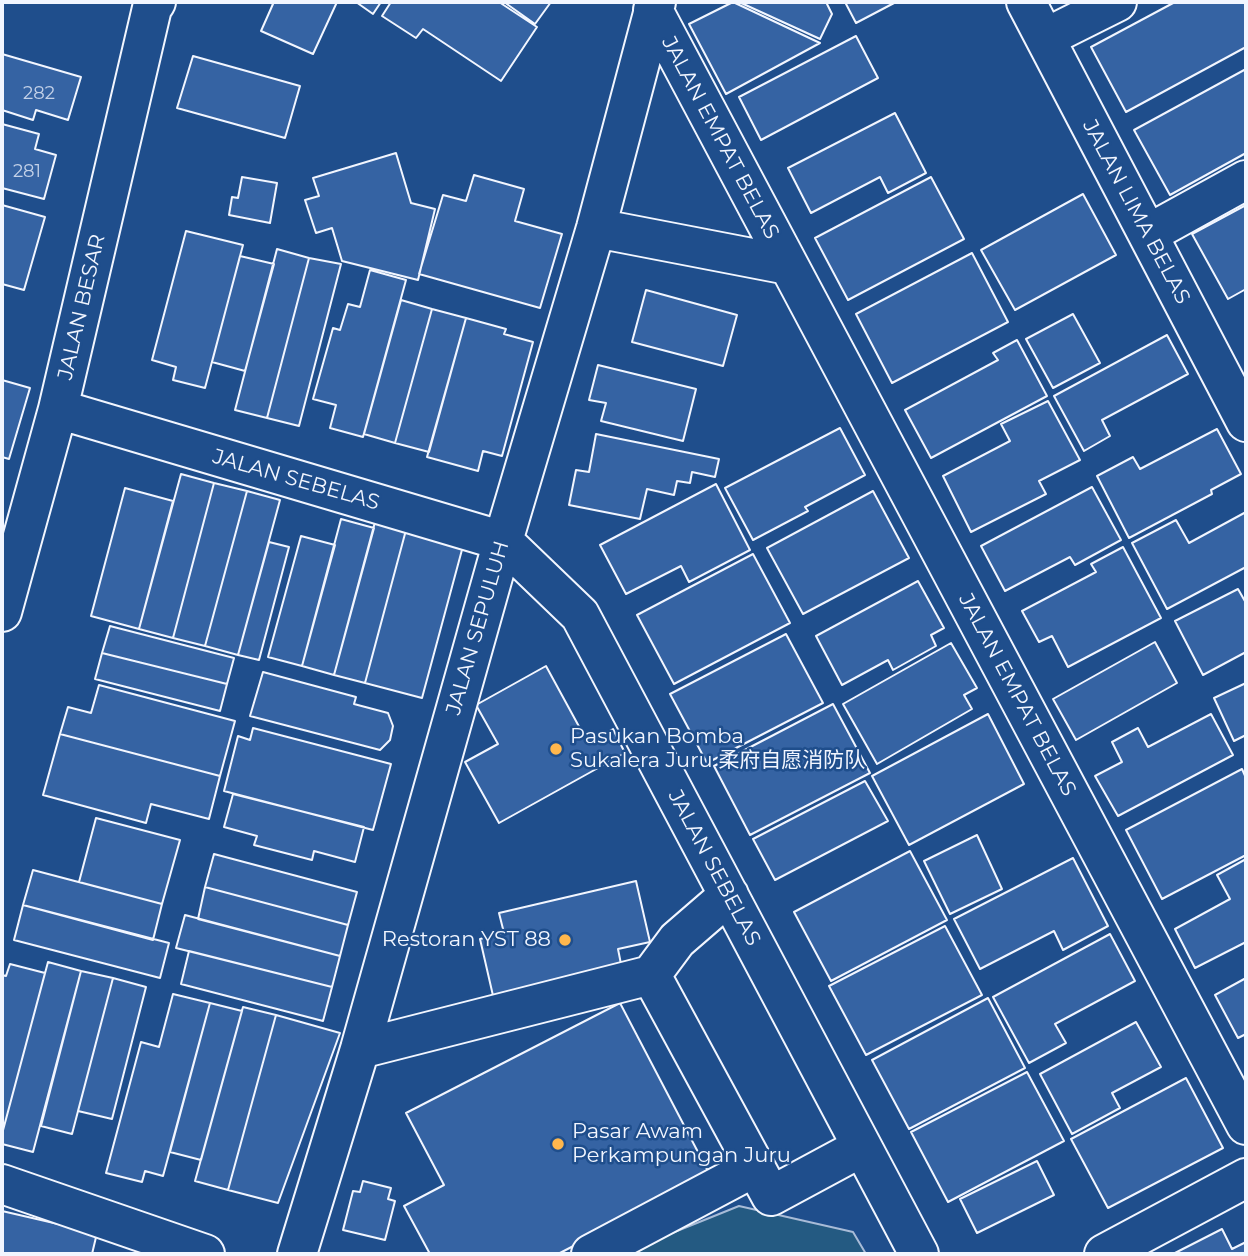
<!DOCTYPE html>
<html>
<head>
<meta charset="utf-8">
<style>
  body { margin:0 }
  #map { position:relative; width:1248px; height:1256px; overflow:hidden; background:#1f4e8c; font-family:Montserrat,sans-serif }
  canvas { display:block }
  .frame { position:absolute; inset:0; border:4px solid #f2f6ff; pointer-events:none }
</style>
</head>
<body>
<div id="map">
<canvas width="1248" height="1256"></canvas>
<div class="frame"></div>
</div>
<script>
const g = document.querySelector('canvas').getContext('2d');
g.lineJoin = 'round';
function fillPath(path, color) {
  g.fillStyle = color;
  g.fill(path, 'evenodd');
}
function stroke(path, color, width, dash) {
  g.strokeStyle = color;
  g.lineWidth = width;
  g.lineCap = dash ? 'butt' : 'round';
  g.setLineDash(dash || []);
  g.stroke(path);
}
function label(font, color, halo, rows, align = 'center') {
  g.font = font + ' Montserrat,"Noto Sans SC",sans-serif';
  g.lineWidth = 5;
  g.setLineDash([]);
  g.textBaseline = 'middle';
  g.strokeStyle = halo;
  g.fillStyle = color;
  for (const [text, x, y, turn = 0] of rows) {
    g.save();
    g.translate(x, y);
    g.rotate((+turn || 0) * Math.PI / 180);
    g.textAlign = isNaN(turn) ? turn : align;
    if (halo) g.strokeText(text, 0, 0);
    g.fillText(text, 0, 0);
    g.restore();
  }
}
const green = new Path2D(`
  M739,1206L853,1232L866,1254H620Z`);
fillPath(green, '#245a82');
stroke(green, '#a8bbd7', 2);
const building = new Path2D(`
  M269,2H337L313,54L261,31L273,4Z
  M356,2H381L373,14Z
  M391,2H499L537,27L501,81L423,29L416,38L382,16Z
  M504,2H551L535,24Z
  M733,2L820,43L726,94L689,24Z
  M739,2H826L832,14L820,39Z
  M845,2H896L856,23Z
  M1175,2H1246V47L1126,112L1091,47Z
  M856,36L878,78L761,140L739,97Z
  M2,54L81,77L68,120L36,110L33,120L2,110Z
  M193,56L300,86L285,138L177,108Z
  M1246,69V153L1170,195L1134,130Z
  M895,113L926,173L888,193L880,177L811,213L788,168Z
  M2,124L39,134L35,149L56,155L44,199L2,188Z
  M396,153L411,203L435,209L418,280L342,261L332,228L316,233L305,200L319,196L313,178Z
  M474,175L524,189L515,221L562,234L540,308L419,274L443,195L466,201Z
  M242,177L277,183L270,223L229,215L232,197L238,198Z
  M931,177L964,239L848,300L815,238Z
  M1083,194L1116,255L1015,310L981,250Z
  M2,205L45,217L24,290L2,284Z
  M1246,205V289L1228,299L1192,234Z
  M186,231L243,245L205,388L173,380L176,367L152,360Z
  M277,249L309,258L267,418L235,410Z
  M972,253L1008,322L892,383L856,314Z
  M240,256L274,264L245,371L212,362Z
  M309,258L341,264L299,426L267,418Z
  M370,270L406,280L363,437L330,428L336,405L313,399L333,328L340,330L348,304L360,307Z
  M646,290L737,315L723,366L632,342Z
  M401,300L432,309L395,443L364,434Z
  M432,309L466,318L429,452L395,443Z
  M1073,314L1100,363L1053,388L1026,339Z
  M466,318L506,329L504,334L533,342L502,456L483,451L478,471L427,457Z
  M1167,335L1188,374L1102,420L1110,436L1084,451L1054,396Z
  M1017,340L1047,396L931,458L905,410L998,360L993,353Z
  M598,365L696,389L683,441L601,421L606,403L589,400Z
  M2,380L30,388L9,459L2,457Z
  M1048,401L1080,460L1039,481L1046,494L971,532L943,476L1010,441L1001,424Z
  M840,428L865,475L805,507L808,511L753,540L725,488Z
  M1217,429L1241,474L1211,490L1212,494L1129,538L1097,476L1133,457L1140,469Z
  M596,434L719,459L715,477L692,472L690,483L677,481L674,495L647,489L640,519L569,505L576,470L589,472Z
  M181,474L214,483L173,638L139,629Z
  M214,483L247,491L205,646L173,638Z
  M716,484L750,550L689,582L681,566L626,594L600,545Z
  M1092,487L1121,540L1075,565L1070,557L1005,591L981,546Z
  M125,488L173,501L139,629L91,616Z
  M247,491L280,500L238,655L205,646Z
  M873,491L909,558L803,614L767,548Z
  M1246,512V567L1167,609L1132,543L1176,520L1189,543Z
  M341,519L374,528L334,675L302,666Z
  M375,522L406,530L365,683L334,675Z
  M406,530L463,546L422,698L365,683Z
  M301,536L335,545L302,666L268,657Z
  M269,542L289,547L259,660L238,655Z
  M1123,547L1161,618L1068,667L1052,636L1039,642L1022,611L1096,572L1091,564Z
  M753,554L790,623L674,684L637,615Z
  M918,581L944,628L931,635L936,646L893,670L888,660L842,685L816,636Z
  M1238,589L1246,603V652L1203,675L1175,621Z
  M110,626L234,658L227,684L102,653Z
  M786,634L823,703L707,763L670,694Z
  M1155,642L1177,683L1076,740L1053,699Z
  M951,643L977,688L964,695L972,709L877,764L843,704Z
  M102,653L227,684L220,711L95,679Z
  M546,666L588,743L613,729L625,753L499,823L465,762L498,744L476,705Z
  M263,672L356,697L354,704L388,713L393,726L390,740L380,750L250,716Z
  M1246,683V735L1234,741L1214,698Z
  M99,685L235,721L220,776L60,734L68,707L91,713Z
  M833,704L870,773L750,835L714,766Z
  M988,714L1024,784L909,845L872,776Z
  M1211,714L1233,755L1118,816L1095,776L1122,762L1112,742L1138,728L1148,747Z
  M253,728L391,764L373,830L224,791L238,736L250,740Z
  M60,734L220,776L209,819L151,804L146,823L43,795Z
  M1242,769L1246,778V855L1162,899L1126,830Z
  M865,781L888,821L775,880L753,839Z
  M233,794L364,827L355,862L314,851L312,860L254,845L257,836L224,827Z
  M96,818L180,840L162,904L79,882Z
  M977,835L1002,889L950,914L924,861Z
  M910,851L947,920L831,981L794,912Z
  M214,854L357,892L348,925L205,887Z
  M1073,858L1108,926L1063,950L1054,931L980,969L954,919Z
  M1246,859V942L1195,968L1175,929L1230,899L1217,875Z
  M33,870L162,904L153,940L23,905Z
  M636,881L650,942L618,949L622,969L494,1000L480,939L504,933L499,913Z
  M205,887L348,925L340,956L198,919Z
  M23,905L169,943L160,978L14,940Z
  M185,915L340,956L332,987L176,948Z
  M945,926L982,995L866,1055L829,986Z
  M1110,934L1135,981L1055,1024L1066,1043L1029,1063L993,997Z
  M189,951L332,987L323,1021L181,984Z
  M48,962L81,971L33,1152L2,1144V1134Z
  M10,964L45,973L2,1134V975L6,976Z
  M81,971L113,978L72,1134L41,1126Z
  M113,978L146,987L112,1119L78,1111Z
  M1246,978V1034L1238,1038L1215,995Z
  M173,994L210,1003L163,1176L145,1171L142,1182L106,1173L141,1042L159,1047Z
  M988,998L1025,1068L909,1129L872,1060Z
  M210,1003L242,1011L201,1160L170,1152Z
  M620,1003L710,1175L558,1254H430L404,1206L444,1185L406,1113Z
  M243,1007L276,1015L228,1190L195,1181Z
  M276,1015L340,1033L278,1203L228,1190Z
  M1136,1022L1161,1067L1112,1093L1120,1108L1072,1134L1040,1074Z
  M1027,1072L1064,1141L948,1202L911,1132Z
  M1186,1078L1223,1148L1108,1208L1071,1139Z
  M1037,1161L1054,1195L977,1233L960,1199Z
  M363,1181L391,1188L388,1199L395,1201L385,1240L343,1230L353,1191L360,1192Z
  M2,1211L97,1233L92,1254H2Z
  M1222,1229L1232,1249L1246,1242V1254H1173Z`);
fillPath(building, '#3563a3');
stroke(building, '#f2f6ff', 2);
const minor = new Path2D(`
  M1026,2L1246,422
  M653,10L1246,1125
  M1045,38L1117,2
  M596,228L788,265
  M1148,234L1246,180
  M58,409L503,541L580,615L919,1254
  M2,612L58,409L152,8L156,2
  M651,975L677,940L729,895
  M360,1049L651,975L771,1196L862,1147
  M2,1184L205,1254
  M297,1254L360,1049L503,541L596,228L656,2
  M591,1254L755,1167
  M1104,1254L1246,1178`);
stroke(minor, '#f2f6ff', 42);
stroke(minor, '#1f4e8c', 38);
for (const [x, y, r, color] of [
  [556,749,7,"#ffb74d"],
  [565,940,7,"#ffb74d"],
  [558,1144,7,"#ffb74d"]
]) {
  const dot = new Path2D();
  dot.arc(x, y, r, 0, 2 * Math.PI);
  g.fillStyle = color;
  g.fill(dot);
  stroke(dot, '#1f4e8c', 2.5);
}
label('18px', '#c3d1e8', null, [
  ["282",39,94],
  ["281",27,172]
]);
label('21px', '#f2f6ff', '#1f4e8c', [
  ["JALAN EMPAT BELAS",720,138,62],
  ["JALAN LIMA BELAS",1136,212,62],
  ["JALAN BESAR",82,307,-77],
  ["JALAN SEBELAS",296,480,16],
  ["JALAN SEPULUH",478,628,-74],
  ["JALAN EMPAT BELAS",1017,695,62],
  ["JALAN SEBELAS",714,868,62]
]);
label('21px', '#f2f6ff', '#1f4e8c', [
  ["Pasukan Bomba",570,737],
  ["Sukalera Juru 柔府自愿消防队",570,761],
  ["Restoran YST 88",551,940,"right"],
  ["Pasar Awam",572,1132],
  ["Perkampungan Juru",572,1156]
], 'left');
</script>
</body>
</html>
